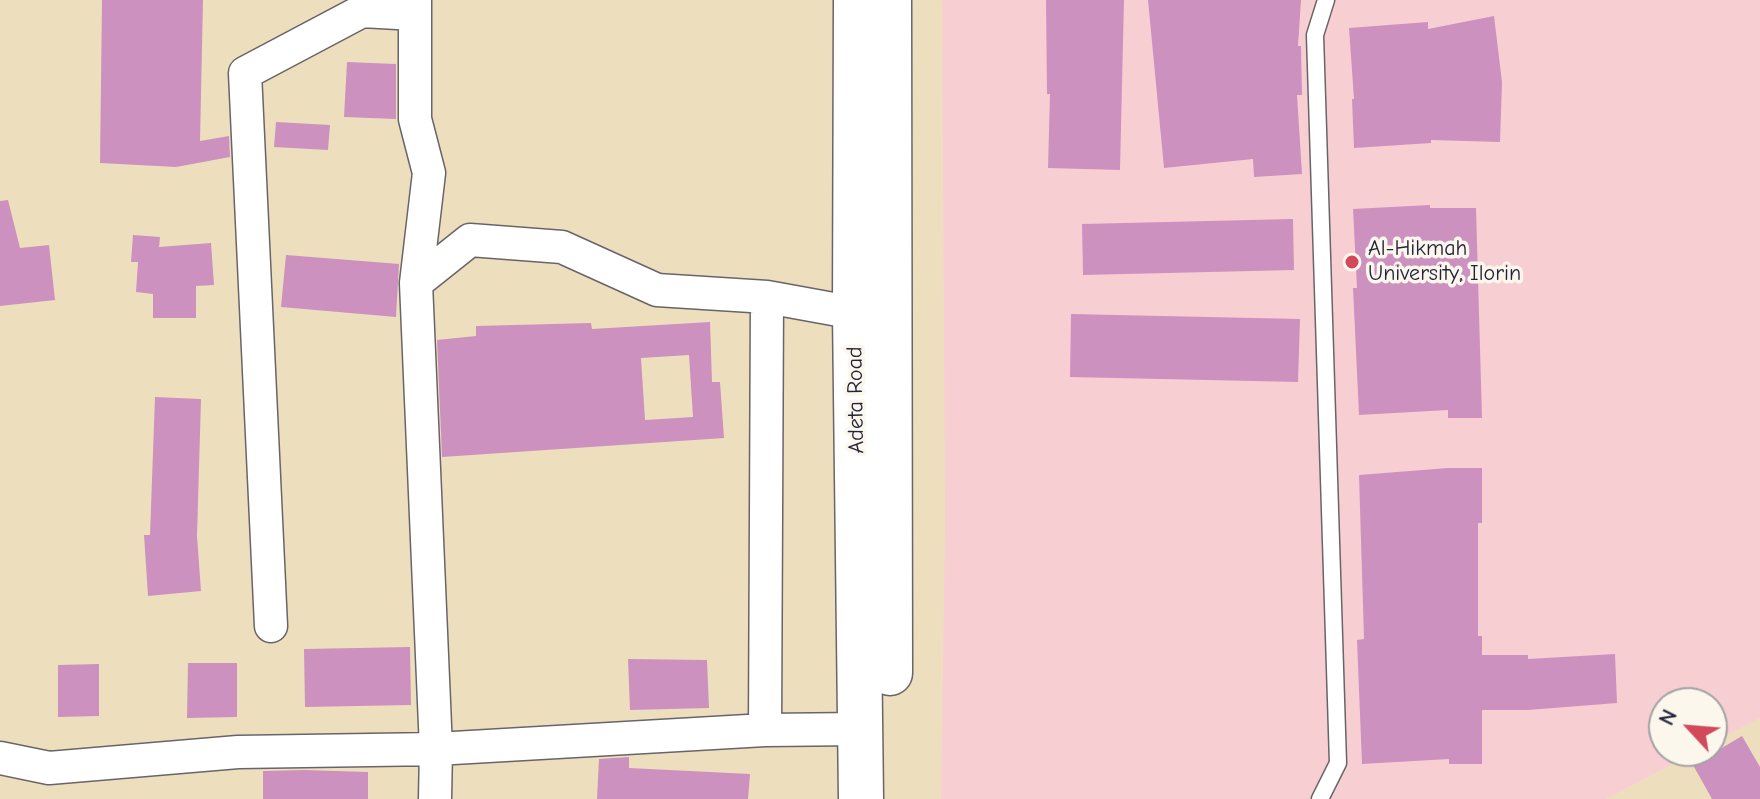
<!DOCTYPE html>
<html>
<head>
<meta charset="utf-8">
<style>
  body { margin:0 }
  #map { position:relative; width:1760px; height:799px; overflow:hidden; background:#eddfbd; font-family:"Comic Neue",sans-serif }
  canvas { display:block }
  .north { position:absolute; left:1648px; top:687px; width:80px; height:80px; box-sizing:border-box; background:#fbf7ec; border:2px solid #a4a2a5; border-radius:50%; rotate:296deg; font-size:22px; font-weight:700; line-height:32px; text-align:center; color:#22223b }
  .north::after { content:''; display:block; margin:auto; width:28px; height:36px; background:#d1495b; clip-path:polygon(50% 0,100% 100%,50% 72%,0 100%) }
</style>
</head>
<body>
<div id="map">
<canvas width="1760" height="799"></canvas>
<div class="north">N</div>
</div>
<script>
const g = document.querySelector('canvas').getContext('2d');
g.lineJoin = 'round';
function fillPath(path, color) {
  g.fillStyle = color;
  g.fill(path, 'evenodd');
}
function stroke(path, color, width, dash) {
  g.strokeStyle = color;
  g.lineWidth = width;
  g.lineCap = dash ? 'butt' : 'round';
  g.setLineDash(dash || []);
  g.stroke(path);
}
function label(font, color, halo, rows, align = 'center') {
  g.font = font + ' "Comic Neue",sans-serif';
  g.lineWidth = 7;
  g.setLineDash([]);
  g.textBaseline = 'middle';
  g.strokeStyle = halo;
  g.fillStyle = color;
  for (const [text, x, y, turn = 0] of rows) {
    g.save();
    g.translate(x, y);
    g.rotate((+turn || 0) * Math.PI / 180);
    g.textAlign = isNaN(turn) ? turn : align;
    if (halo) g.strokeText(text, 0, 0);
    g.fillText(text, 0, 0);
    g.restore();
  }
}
fillPath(new Path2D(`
  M942,0H1760V718L1712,743V703H1664V751H1697L1606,799H941L945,524Z`), '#f7cfd3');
fillPath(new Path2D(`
  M102,0H203L200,141L229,136L230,157L176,167L100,163Z
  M1046,0H1124L1120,170L1048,168L1050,94H1047Z
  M1148,0H1301L1298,46H1301L1302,95H1297L1302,174L1254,177L1253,159L1164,168Z
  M1494,16L1502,82L1500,142L1431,140V143L1354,148L1352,99H1354L1349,28L1428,22V29Z
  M347,62L396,64V119L344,117Z
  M276,122L330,125L328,150L274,147Z
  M8,200L20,248L49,245L55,300L0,306V201Z
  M1430,205V208H1476L1482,418H1448V410L1359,415L1353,288H1357L1353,209Z
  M1293,219L1294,270L1083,275L1082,224Z
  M133,235L160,237L159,247L211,243L214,285L196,286V318H153V294L136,292L138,262H131Z
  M286,255L399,264L396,317L281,307Z
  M1071,314L1300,319L1298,382L1070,377Z
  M710,322L712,382H720L724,438L442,457L437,340L476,336V326L591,323L592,329ZM689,355L693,417L645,420L641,358Z
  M155,397L201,399L197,536L201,591L148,596L144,535H150Z
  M1448,468H1482V523H1478V636H1482V655H1528V659L1615,654L1617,703L1528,710H1482V764H1449V759L1362,764L1357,640L1364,639L1359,475Z
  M410,647L411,705L305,707L304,649Z
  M628,659L707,660L709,708L630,710Z
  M188,663H237V717L187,718Z
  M99,664V716L58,717V665Z
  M1742,736L1760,767V799H1712L1693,765Z
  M629,757V768L750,774L748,799H597L599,759Z
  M304,770L368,772V799H263V771Z`), '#cc91bf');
const lane = new Path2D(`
  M1320,799L1338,763L1315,35L1326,0`);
const street = new Path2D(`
  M415,0V119L429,173L416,283L470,240L562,247L657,290L767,297L855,313
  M416,283L436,749L435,799
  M271,626L245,73L362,11L415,14
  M765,730L767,297
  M0,758L49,768L238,752L436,749L765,730L861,729`);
const primary = new Path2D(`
  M856,0L855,313L861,799
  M889,0L890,673`);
stroke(lane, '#696468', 19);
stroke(street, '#696468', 35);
stroke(primary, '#696468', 47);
stroke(lane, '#fff', 16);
stroke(street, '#fff', 32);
stroke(primary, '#fff', 44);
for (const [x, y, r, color] of [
  [1352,262,8,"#d1495b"]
]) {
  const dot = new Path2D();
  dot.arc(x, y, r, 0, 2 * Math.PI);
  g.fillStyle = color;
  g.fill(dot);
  stroke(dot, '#fbf7ec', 3);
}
label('22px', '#22223b', '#fbf7ec', [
  ["Al-Hikmah",1368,249],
  ["University, Ilorin",1368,274]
], 'left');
label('22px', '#22223b', '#fbf7ec', [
  ["Adeta Road",856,400,-91]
]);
</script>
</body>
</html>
